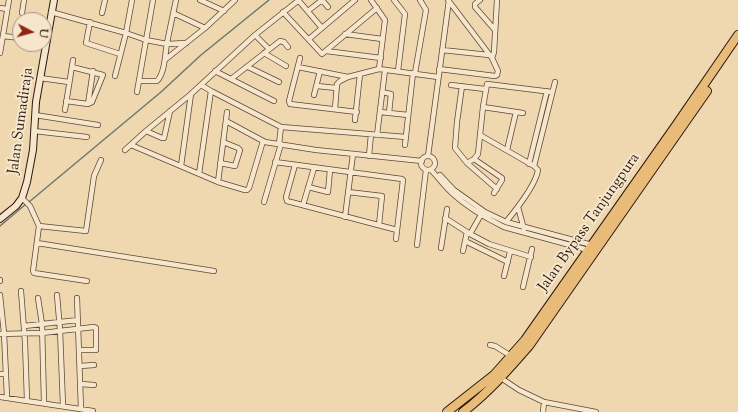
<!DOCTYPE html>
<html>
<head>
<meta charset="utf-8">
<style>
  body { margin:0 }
  #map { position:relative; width:738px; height:412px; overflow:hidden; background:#efd8b0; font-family:"Sorts Mill Goudy",serif }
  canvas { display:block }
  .north { position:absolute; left:12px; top:12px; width:40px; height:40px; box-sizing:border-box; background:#f5e6cc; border:1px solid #a59481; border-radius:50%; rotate:96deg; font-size:11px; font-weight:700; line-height:16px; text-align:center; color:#2d1810 }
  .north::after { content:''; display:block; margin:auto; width:14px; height:18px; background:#8f2418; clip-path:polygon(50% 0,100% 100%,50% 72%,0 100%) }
</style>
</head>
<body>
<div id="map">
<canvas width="738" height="412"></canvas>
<div class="north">U</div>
</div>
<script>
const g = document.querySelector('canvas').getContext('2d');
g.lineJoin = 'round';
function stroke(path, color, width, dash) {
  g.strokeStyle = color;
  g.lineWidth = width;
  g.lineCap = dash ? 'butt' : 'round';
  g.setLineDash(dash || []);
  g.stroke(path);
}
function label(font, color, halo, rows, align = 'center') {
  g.font = font + ' "Sorts Mill Goudy",serif';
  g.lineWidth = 4;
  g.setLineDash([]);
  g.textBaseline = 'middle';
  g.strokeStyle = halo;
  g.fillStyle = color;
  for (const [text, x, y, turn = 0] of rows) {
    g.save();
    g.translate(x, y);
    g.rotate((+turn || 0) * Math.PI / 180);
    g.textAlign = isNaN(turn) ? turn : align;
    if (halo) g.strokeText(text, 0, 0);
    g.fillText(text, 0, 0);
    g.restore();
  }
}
stroke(new Path2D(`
  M29,202L161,92L201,55L269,0
  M0,226L26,204`), '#6e796c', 1.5);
const street = new Path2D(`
  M200,0L224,11
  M322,0L328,7
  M371,0L385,20L379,69
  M394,0L405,14L398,71
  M480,0L475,4V7L495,30
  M299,1L322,28
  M0,8L7,9
  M308,11L322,0
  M51,12L126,33L146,40L167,44L186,43
  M283,12L322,54L377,8
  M22,13L24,0
  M102,13L105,0
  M173,13L205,28
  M90,22L86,43L120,54
  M345,34L382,39
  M255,35L269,49
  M3,36L20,38
  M309,39L355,0
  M442,50L489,55
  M326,51L381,58
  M0,53L9,0
  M264,53L286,66
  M300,58L289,101L290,104L357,112
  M492,58L494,52L497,0
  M166,59L205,28L235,0
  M248,67L279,82
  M298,67L348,77
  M439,69L495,76L497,75L498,71L492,58L448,0
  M215,71L274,101
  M415,73L426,10L420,0
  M115,76L126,33L132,0
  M40,78L69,82
  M231,79L280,41L284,42L288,47
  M140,81H157C165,73 165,54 167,43C170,28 173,14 176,0
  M201,85L211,91L281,127L406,137
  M451,85L485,89
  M317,86L336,88
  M462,86L457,122L455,148L467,163L497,189
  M137,92L153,0
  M382,92L391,94L389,113
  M314,95L320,71
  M66,101L88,104L92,102L103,75L72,67
  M88,104L93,71
  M483,107L523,113
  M335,109L337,84L340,81L348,77L379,69L438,77
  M65,110L73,60
  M380,112L408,115
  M35,115L98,125
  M355,120L360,74
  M226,121L265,142L316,150L422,161
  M34,131L87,137
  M146,131L162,138H164L170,111
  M377,135L385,70
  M480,135L534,166L538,170C536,184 515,211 506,222
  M279,144L281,127
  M131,145L218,182L245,190H247L249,188L263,141
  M405,145L413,73
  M125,150L146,131L191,94L255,35L299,0
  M507,150L516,112
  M369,156L371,134
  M428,156L449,0
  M421 163a7 7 0 1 1 14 0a7 7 0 1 1-14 0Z
  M474,159L502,178V180L494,193
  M275,162L402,179L403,180L396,239
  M220,163L235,166L240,150L238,148L223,142
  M467,163L474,159L478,154L483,107L487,84L552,92
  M529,164L547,91
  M295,165L286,197L287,201L397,230
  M181,166L191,94
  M534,166L555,82
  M431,170C438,177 444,186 452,193C467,207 486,218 504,227L588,250
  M199,174L211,91
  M440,175L454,190L485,212L506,222L592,245
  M218,182L227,112
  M308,187L328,192L330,170
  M348,192L382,196L379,225
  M22,198L30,206L39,226
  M264,202L281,144
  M303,205L314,168
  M518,207L524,229
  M345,217L353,154
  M445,218L470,234L489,244L531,257
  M470,234L482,213
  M465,241L508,262
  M37,243L214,271
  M417,245L426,170
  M441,248L447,209
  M463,251L467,232
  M504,276L510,252
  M0,280V281
  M87,281L34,273L33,271C35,256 37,241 39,226L86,231L94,176L101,160
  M523,287L532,249
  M21,291L25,342L27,400
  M0,295L4,333L7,397
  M57,295L60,330L63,406
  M38,298L42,324L44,403
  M77,298L81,409
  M24,326L78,320
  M0,334L42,333L94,327L96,328V350H79
  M490,345L495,346L511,356
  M80,366L94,365
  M0,374H6
  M501,378L519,390L544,402L596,412
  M81,384L94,385
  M0,397L93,411
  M543,412L544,402`);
const secondary = new Path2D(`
  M0,219L16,206L22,198L27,182L33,150L36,102L54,0`);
const highway = new Path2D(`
  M447,412L494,375L525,340L677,124L738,35
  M463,412C488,393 509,369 529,346L707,91`);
stroke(street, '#5e4838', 6);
stroke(secondary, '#2d1810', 8);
stroke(highway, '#2d1810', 10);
stroke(street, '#f5e6cc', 4.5);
stroke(secondary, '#f5e6cc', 6);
stroke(highway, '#e8bc78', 8);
label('15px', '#2d1810', '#f5e6cc', [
  ["Jalan Sumadiraja",22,121,-82],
  ["Jalan Bypass Tanjungpura",590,223,-55]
]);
</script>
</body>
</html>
